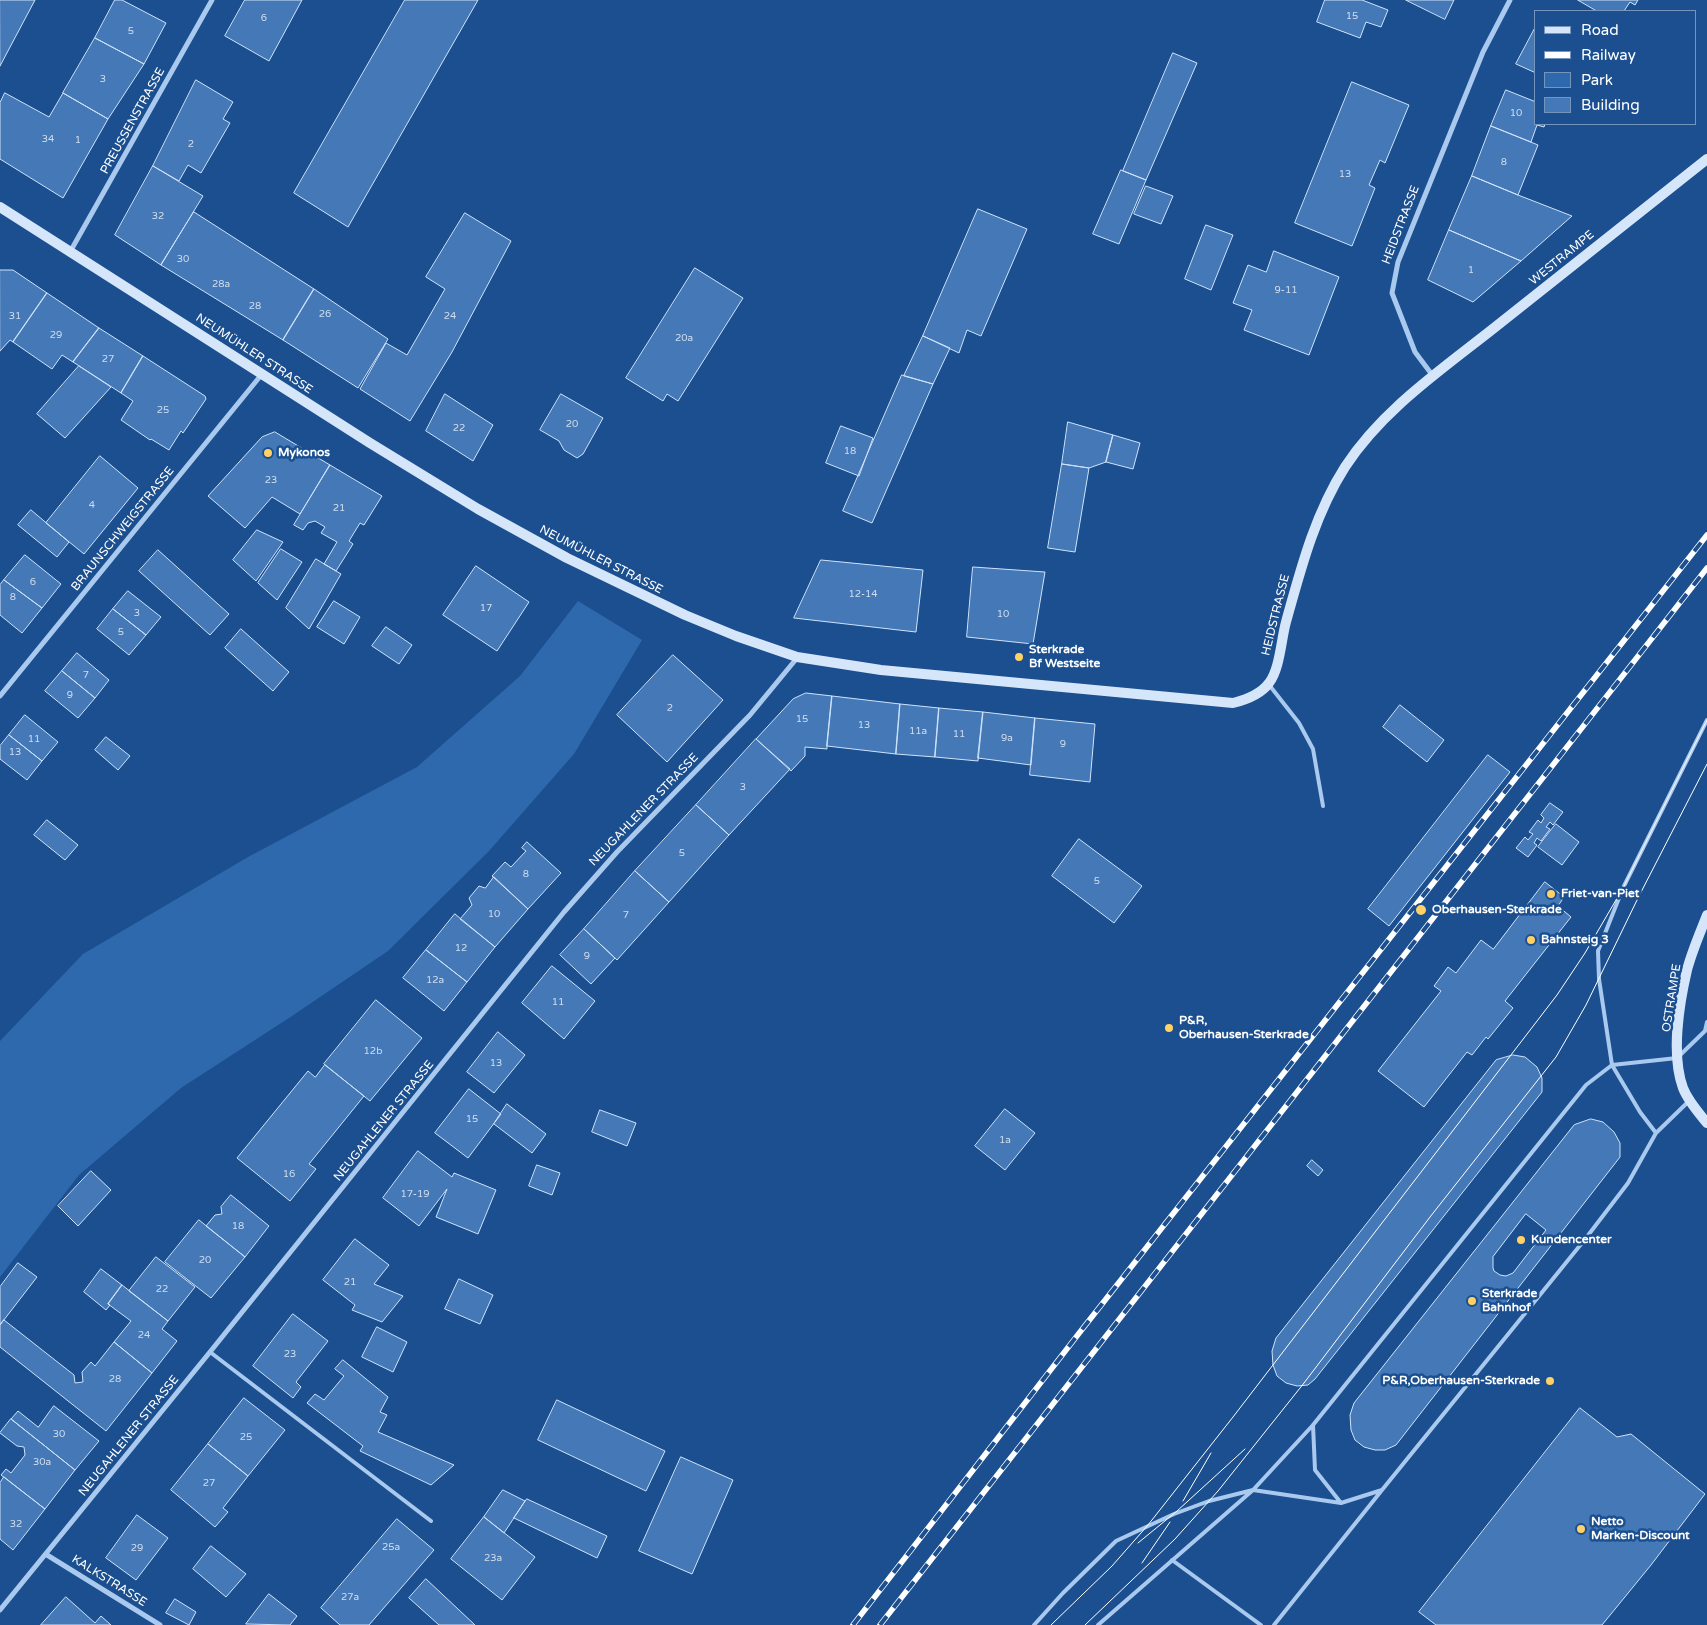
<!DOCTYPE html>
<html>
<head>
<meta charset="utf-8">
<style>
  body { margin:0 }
  #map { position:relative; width:1707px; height:1625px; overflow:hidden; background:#1b4f8f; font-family:"Varela Round",sans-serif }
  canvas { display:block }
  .legend { position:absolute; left:1534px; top:10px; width:162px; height:115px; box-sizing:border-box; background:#1b4f8f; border:1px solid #7695bc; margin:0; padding:6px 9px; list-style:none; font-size:15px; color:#fff }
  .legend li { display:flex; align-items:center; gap:10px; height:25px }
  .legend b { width:25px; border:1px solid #7695bc }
</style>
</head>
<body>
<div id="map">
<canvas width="1707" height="1625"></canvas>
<ul class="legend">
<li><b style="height:6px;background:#d6e6fa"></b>Road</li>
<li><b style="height:6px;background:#fff"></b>Railway</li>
<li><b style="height:14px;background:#2e69ad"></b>Park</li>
<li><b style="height:14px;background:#4478b7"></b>Building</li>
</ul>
</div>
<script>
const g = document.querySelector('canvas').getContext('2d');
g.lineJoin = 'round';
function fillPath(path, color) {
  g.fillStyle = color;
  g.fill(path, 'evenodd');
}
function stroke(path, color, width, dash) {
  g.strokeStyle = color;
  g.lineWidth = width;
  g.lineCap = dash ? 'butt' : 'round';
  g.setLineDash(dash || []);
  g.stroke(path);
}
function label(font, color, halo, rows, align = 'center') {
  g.font = font + ' "Varela Round",sans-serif';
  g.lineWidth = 5;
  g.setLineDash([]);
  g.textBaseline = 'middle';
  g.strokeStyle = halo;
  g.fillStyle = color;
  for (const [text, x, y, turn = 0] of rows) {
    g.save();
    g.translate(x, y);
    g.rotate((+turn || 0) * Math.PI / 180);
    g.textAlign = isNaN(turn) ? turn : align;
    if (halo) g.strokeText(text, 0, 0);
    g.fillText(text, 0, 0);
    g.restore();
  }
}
fillPath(new Path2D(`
  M578,601L642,640L574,754L489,851L388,951L289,1018L181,1088L79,1175L0,1277V1041L83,954L248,857L417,767L520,676Z`), '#2e69ad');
const building = new Path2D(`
  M0,0H35L0,66Z
  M115,0H122L166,23L144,64L95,38Z
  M245,0H302L269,61L225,36Z
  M405,0H478L348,227L294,193Z
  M1325,0H1362L1388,10L1381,27L1366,22L1360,38L1317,22Z
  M1406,0H1454L1445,19Z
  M1578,0H1638L1635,5L1630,2L1624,11H1597Z
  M1536,26V73L1516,64Z
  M95,38L144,64L108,119L63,93Z
  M1173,53L1197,63L1146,180L1123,171Z
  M196,80L233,102L223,119L230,123L201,173L188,165L179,181L153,166Z
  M1352,82L1409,105L1385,163L1380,160L1369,185L1375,188L1352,246L1295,223Z
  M1506,90L1536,102V124H1545L1544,127L1537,125L1531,142L1491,126Z
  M5,93L49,117L63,93L108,119L63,198L0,159V103Z
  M1491,126L1538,145L1518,195L1472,176Z
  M153,166L203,196L161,265L115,235Z
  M1121,170L1146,180L1119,244L1093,234Z
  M1472,176L1518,195L1572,216L1521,261L1449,230Z
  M1146,186L1173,196L1161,224L1134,214Z
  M978,209L1027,229L981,336L967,330L959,353L923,336Z
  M194,212L314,289L283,340L161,265Z
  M465,213L511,241L452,352L410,421L360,389L386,343L407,355L445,289L426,277Z
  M1206,225L1233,235L1211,290L1185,279Z
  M1449,230L1521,261L1473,302L1428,280Z
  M1274,251L1339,277L1309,355L1244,330L1252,310L1233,303L1248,265L1266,272Z
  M695,268L743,298L678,401L667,394L663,401L626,378Z
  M0,270H13L47,293L13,342L10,340L0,351Z
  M314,289L388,339L358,388L283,340Z
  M47,293L99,328L73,362L62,355L52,369L13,342Z
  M99,328L143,356L121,393L73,362Z
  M923,336L950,348L933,384L904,376Z
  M143,356L205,396L206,399L183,433L181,431L169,450L151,439L150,440L121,420L133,401L121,393Z
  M79,366L111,387L65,438L37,414Z
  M902,375L933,384L872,523L843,511Z
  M445,394L493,425L473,461L426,431Z
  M561,394L603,418L583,454L577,458L564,450L559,441L540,430Z
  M1068,422L1113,435L1106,462L1089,468L1062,464Z
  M841,426L873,438L859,476L826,463Z
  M275,432L330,465L300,514L272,497L245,528L208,496L262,437Z
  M1113,435L1140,443L1133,469L1106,462Z
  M100,456L138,488L84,554L46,523Z
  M1062,464L1089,468L1075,552L1048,548Z
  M330,465L382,496L364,525L360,523L349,541L353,544L336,571L324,564L337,542L321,533L325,527L315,521L308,523L303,530L294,525Z
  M31,510L69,542L57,557L18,525Z
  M257,530L283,542L256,581L233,560Z
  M281,549L302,562L277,600L258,583Z
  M158,550L229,614L210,635L139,571Z
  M25,555L61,584L42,608L4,580Z
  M316,559L341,574L309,629L286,608Z
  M821,560L923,570L916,632L794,618Z
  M476,566L529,602L497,651L443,615Z
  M973,567L1045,572L1033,644L967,637Z
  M4,580L42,608L22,633L0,615V585Z
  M128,591L161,617L146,635L113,609Z
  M334,601L360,617L344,644L317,627Z
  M113,609L146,635L129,655L97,629Z
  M386,627L412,645L399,664L372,646Z
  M241,629L289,672L273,691L225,648Z
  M77,653L109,680L95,698L62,671Z
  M673,655L723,700L667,762L617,715Z
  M62,671L95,698L78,718L45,691Z
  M806,693L832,696L827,746V749L805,747V756L791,771L756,739L793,699Z
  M832,696L900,704L896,754L827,746Z
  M900,704L939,708L935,757L896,754Z
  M1400,705L1444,740L1427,762L1383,727Z
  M939,708L983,712L978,761L935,757Z
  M983,712L1035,718L1031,765L978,758Z
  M25,715L58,742L42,761L9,735Z
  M1035,718L1095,724L1090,782L1030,775Z
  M9,735L42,761L27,780L0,759V746Z
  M106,737L130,756L118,770L95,750Z
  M756,739L790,769L729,835L696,805Z
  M1488,755L1510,772L1389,926L1368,909Z
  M1550,803L1563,812L1553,825L1550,822L1546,827L1550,829L1541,841L1537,838L1534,843L1537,845L1528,857L1516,848L1525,837L1528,840L1533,834L1529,832L1538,820L1541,823L1544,818L1541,815Z
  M696,805L729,835L669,902L635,871Z
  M47,820L78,845L65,860L34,835Z
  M1556,824L1579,842L1562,865L1538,847Z
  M1079,839L1142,886L1114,923L1052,876Z
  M527,842L561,873L528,909L492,876L505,862L511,867L526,851L522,848Z
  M635,871L669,902L617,960L584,929Z
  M494,877L528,909L495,947L460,919L472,905L469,898L479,886L485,888Z
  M1545,882L1564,897L1558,906L1571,917L1505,1001L1513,1008L1488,1039L1486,1037L1472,1055L1467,1052L1424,1107L1378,1071L1441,991L1434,986L1448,967L1456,973L1481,940L1493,949Z
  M455,914L495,947L467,982L426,950Z
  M584,929L615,958L591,984L560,955Z
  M426,950L467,982L444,1011L403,978Z
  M552,966L595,1001L564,1039L522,1003Z
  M376,1000L422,1038L370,1101L324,1064Z
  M498,1032L525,1055L494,1093L467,1072Z
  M1513,1055L1525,1057L1537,1067L1542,1078V1092L1315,1379L1308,1385L1297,1386L1286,1383L1277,1376L1273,1365L1272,1351L1276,1338L1496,1060Z
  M325,1065L364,1096L309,1164L316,1169L290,1201L237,1158L308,1071L315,1077Z
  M469,1089L501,1114L468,1158L435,1133Z
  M507,1104L546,1134L532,1153L494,1124Z
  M1005,1109L1035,1133L1005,1170L975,1146Z
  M600,1110L636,1123L627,1146L592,1132Z
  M1591,1119L1603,1122L1614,1132L1620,1143V1157L1396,1445L1385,1450H1375L1364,1447L1355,1440L1351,1430L1350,1415L1354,1403L1574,1125Z
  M418,1151L452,1177L454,1173L496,1190L478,1234L436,1217L447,1189L419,1226L383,1198Z
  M1312,1160L1323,1170L1318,1176L1307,1166Z
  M537,1165L560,1173L552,1195L529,1186Z
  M91,1171L111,1190L78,1226L58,1206Z
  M231,1195L269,1226L245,1257L206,1226L215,1215L222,1214L221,1207Z
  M1526,1214L1546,1230L1513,1273L1506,1276L1500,1275L1494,1271L1493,1268V1257Z
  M199,1220L245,1257L211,1298L165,1262Z
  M355,1239L389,1265L374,1284L403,1296L382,1322L352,1310L355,1305L323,1280Z
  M156,1257L195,1287L168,1321L129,1291Z
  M18,1263L37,1277L0,1325V1287Z
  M101,1269L122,1285L108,1304L110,1305L106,1310L84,1292Z
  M459,1279L493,1295L480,1324L445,1309Z
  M122,1285L168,1321L162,1329L177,1341L152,1373L114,1342L131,1321L108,1304Z
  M293,1314L328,1341L296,1382L301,1387L293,1398L253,1366Z
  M4,1320L74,1375L75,1383L83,1382L82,1372L91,1362L95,1366L114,1342L152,1373L106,1431L0,1347V1325Z
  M377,1327L407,1342L393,1372L362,1357Z
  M343,1360L388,1397L380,1412L387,1415L378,1432L454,1465L431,1485L360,1451L363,1446L307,1403L315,1394L324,1400L344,1376L335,1369Z
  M244,1398L285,1430L248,1476L208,1444Z
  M557,1400L665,1451L646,1491L538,1440Z
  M54,1406L99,1441L75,1470L11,1419L18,1411L38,1427Z
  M1580,1408L1617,1437L1631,1434L1705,1494L1651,1565L1602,1625H1436L1419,1612Z
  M11,1419L75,1470L45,1509L1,1475L6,1469L11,1473L25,1455L24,1447L17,1446L0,1433Z
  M208,1444L248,1476L223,1508L228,1512L215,1527L171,1490Z
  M681,1457L733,1480L692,1574L639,1551Z
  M4,1477L45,1509L13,1550L0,1539V1483Z
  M503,1490L525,1501L504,1533L484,1517Z
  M527,1499L607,1536L597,1558L514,1518Z
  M137,1515L168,1538L136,1580L106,1558Z
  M484,1517L535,1557L502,1600L451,1559Z
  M397,1519L434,1550L369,1625H340L321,1608Z
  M211,1546L246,1574L226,1597L193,1569Z
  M426,1579L475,1625H439L409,1598Z
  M269,1594L297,1616L290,1625L246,1624Z
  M66,1597L95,1623L101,1616L111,1625H41Z
  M175,1599L196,1612L189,1625L166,1613Z`);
fillPath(building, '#4478b7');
stroke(building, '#cfe3fa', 1);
stroke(new Path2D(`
  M1270,686L1299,723L1313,749L1323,806
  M1656,1133L1640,1112L1612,1065L1599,979L1598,951L1623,888L1707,720
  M210,1352L431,1521
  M1313,1425L1315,1470L1341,1503
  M1172,1560L1261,1625
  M1034,1625L1063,1593L1116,1541L1174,1514L1209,1501L1253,1490L1341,1503L1382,1490L1586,1238L1628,1183L1656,1133L1689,1101
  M1098,1625L1253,1490L1313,1425L1586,1085L1612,1065L1677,1058L1705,1031L1707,1022
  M1274,1625L1382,1490`), '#a9c9ee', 4);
stroke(new Path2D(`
  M70,252L212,0
  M1433,376L1415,352L1392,293L1398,262L1483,52L1510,0
  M0,696L262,374
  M47,1555L160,1625
  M0,1610L210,1352L564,912L617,852L750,715L797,658`), '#a9c9ee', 5);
stroke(new Path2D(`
  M0,207L370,443L478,509L567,558L685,615L736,636L797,657L881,670L1233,703C1245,700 1261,694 1269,683C1280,669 1281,640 1286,622C1301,568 1315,514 1345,467C1382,410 1441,370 1494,328C1565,272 1636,215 1707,159
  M1707,915C1700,933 1692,951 1687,970C1679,1004 1671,1055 1683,1088C1688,1101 1698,1112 1707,1123`), '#d6e6fa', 10);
stroke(new Path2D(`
  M1183,1501L1211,1453
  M1138,1543L1177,1511L1245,1449
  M1142,1563L1170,1522
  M1051,1625L1112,1566L1148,1525L1233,1417L1557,995L1585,953L1623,888L1707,720
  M1085,1625L1175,1539L1218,1491L1304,1383L1430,1217L1556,1057L1586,1005L1639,896L1707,764`), '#fff', 1);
const rail = new Path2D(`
  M853,1625L1080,1332L1707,535
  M880,1625L1707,568`);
stroke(rail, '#fff', 5.5);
stroke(rail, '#1b4f8f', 4, [11]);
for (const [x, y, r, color] of [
  [268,453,5,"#ffd166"],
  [1019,657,5,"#ffd166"],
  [1551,894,5,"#ffd166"],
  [1421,910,6,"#ffd166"],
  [1531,940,5,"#ffd166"],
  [1169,1028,5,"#ffd166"],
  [1521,1240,5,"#ffd166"],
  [1472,1301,5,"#ffd166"],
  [1550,1381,5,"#ffd166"],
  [1581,1529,5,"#ffd166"]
]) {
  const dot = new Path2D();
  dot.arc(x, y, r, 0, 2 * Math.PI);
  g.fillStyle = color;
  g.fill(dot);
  stroke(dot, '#1b4f8f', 2);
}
label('10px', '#d0dded', null, [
  ["15",1352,16],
  ["6",264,18],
  ["5",131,31],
  ["3",103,79],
  ["10",1516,113],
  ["34",48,139],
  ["1",78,140],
  ["2",191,144],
  ["8",1504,162],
  ["13",1345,174],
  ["32",158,216],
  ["30",183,259],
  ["1",1471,270],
  ["28a",221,284],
  ["9-11",1286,290],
  ["28",255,306],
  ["26",325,314],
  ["31",15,316],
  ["24",450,316],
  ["29",56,335],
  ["20a",684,338],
  ["27",108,359],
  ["25",163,410],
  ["20",572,424],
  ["22",459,428],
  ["18",850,451],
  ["23",271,480],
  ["4",92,505],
  ["21",339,508],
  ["6",33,582],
  ["12-14",863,594],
  ["8",13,597],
  ["17",486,608],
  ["3",137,613],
  ["10",1003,614],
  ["5",121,632],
  ["7",86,675],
  ["9",70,695],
  ["2",670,708],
  ["15",802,719],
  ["13",864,725],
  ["11a",918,731],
  ["11",959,734],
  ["9a",1007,738],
  ["11",34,739],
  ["9",1063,744],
  ["13",15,752],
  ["3",743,787],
  ["5",682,853],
  ["8",526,874],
  ["5",1097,881],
  ["10",494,914],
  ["7",626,915],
  ["12",461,948],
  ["9",587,956],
  ["12a",435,980],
  ["11",558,1002],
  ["12b",373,1051],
  ["13",496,1063],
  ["15",472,1119],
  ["1a",1005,1140],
  ["16",289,1174],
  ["17-19",415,1194],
  ["18",238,1226],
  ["20",205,1260],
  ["21",350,1282],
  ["22",162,1289],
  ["24",144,1335],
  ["23",290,1354],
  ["28",115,1379],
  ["30",59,1434],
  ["25",246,1437],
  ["30a",42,1462],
  ["27",209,1483],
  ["32",16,1524],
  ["25a",391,1547],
  ["29",137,1548],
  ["23a",493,1558],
  ["27a",350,1597]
]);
label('12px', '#fff', '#1b4f8f', [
  ["PREUSSENSTRASSE",133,121,-61],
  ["HEIDSTRASSE",1401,225,-69],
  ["WESTRAMPE",1562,258,-39],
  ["NEUMÜHLER STRASSE",254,354,33],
  ["BRAUNSCHWEIGSTRASSE",123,529,-51],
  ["NEUMÜHLER STRASSE",601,560,27],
  ["HEIDSTRASSE",1276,615,-76],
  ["NEUGAHLENER STRASSE",644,810,-46],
  ["OSTRAMPE",1672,998,-81],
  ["NEUGAHLENER STRASSE",384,1121,-51],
  ["NEUGAHLENER STRASSE",129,1436,-51],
  ["KALKSTRASSE",109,1581,32]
]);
label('bold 12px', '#fff', '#1b4f8f', [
  ["Mykonos",278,453],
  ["Sterkrade",1029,650],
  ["Bf Westseite",1029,664],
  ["Friet-van-Piet",1561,894],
  ["Oberhausen-Sterkrade",1432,910],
  ["Bahnsteig 3",1541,940],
  ["P&R,",1179,1021],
  ["Oberhausen-Sterkrade",1179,1035],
  ["Kundencenter",1531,1240],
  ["Sterkrade",1482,1294],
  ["Bahnhof",1482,1308],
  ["P&R,Oberhausen-Sterkrade",1540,1381,"right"],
  ["Netto",1591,1522],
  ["Marken-Discount",1591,1536]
], 'left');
</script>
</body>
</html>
